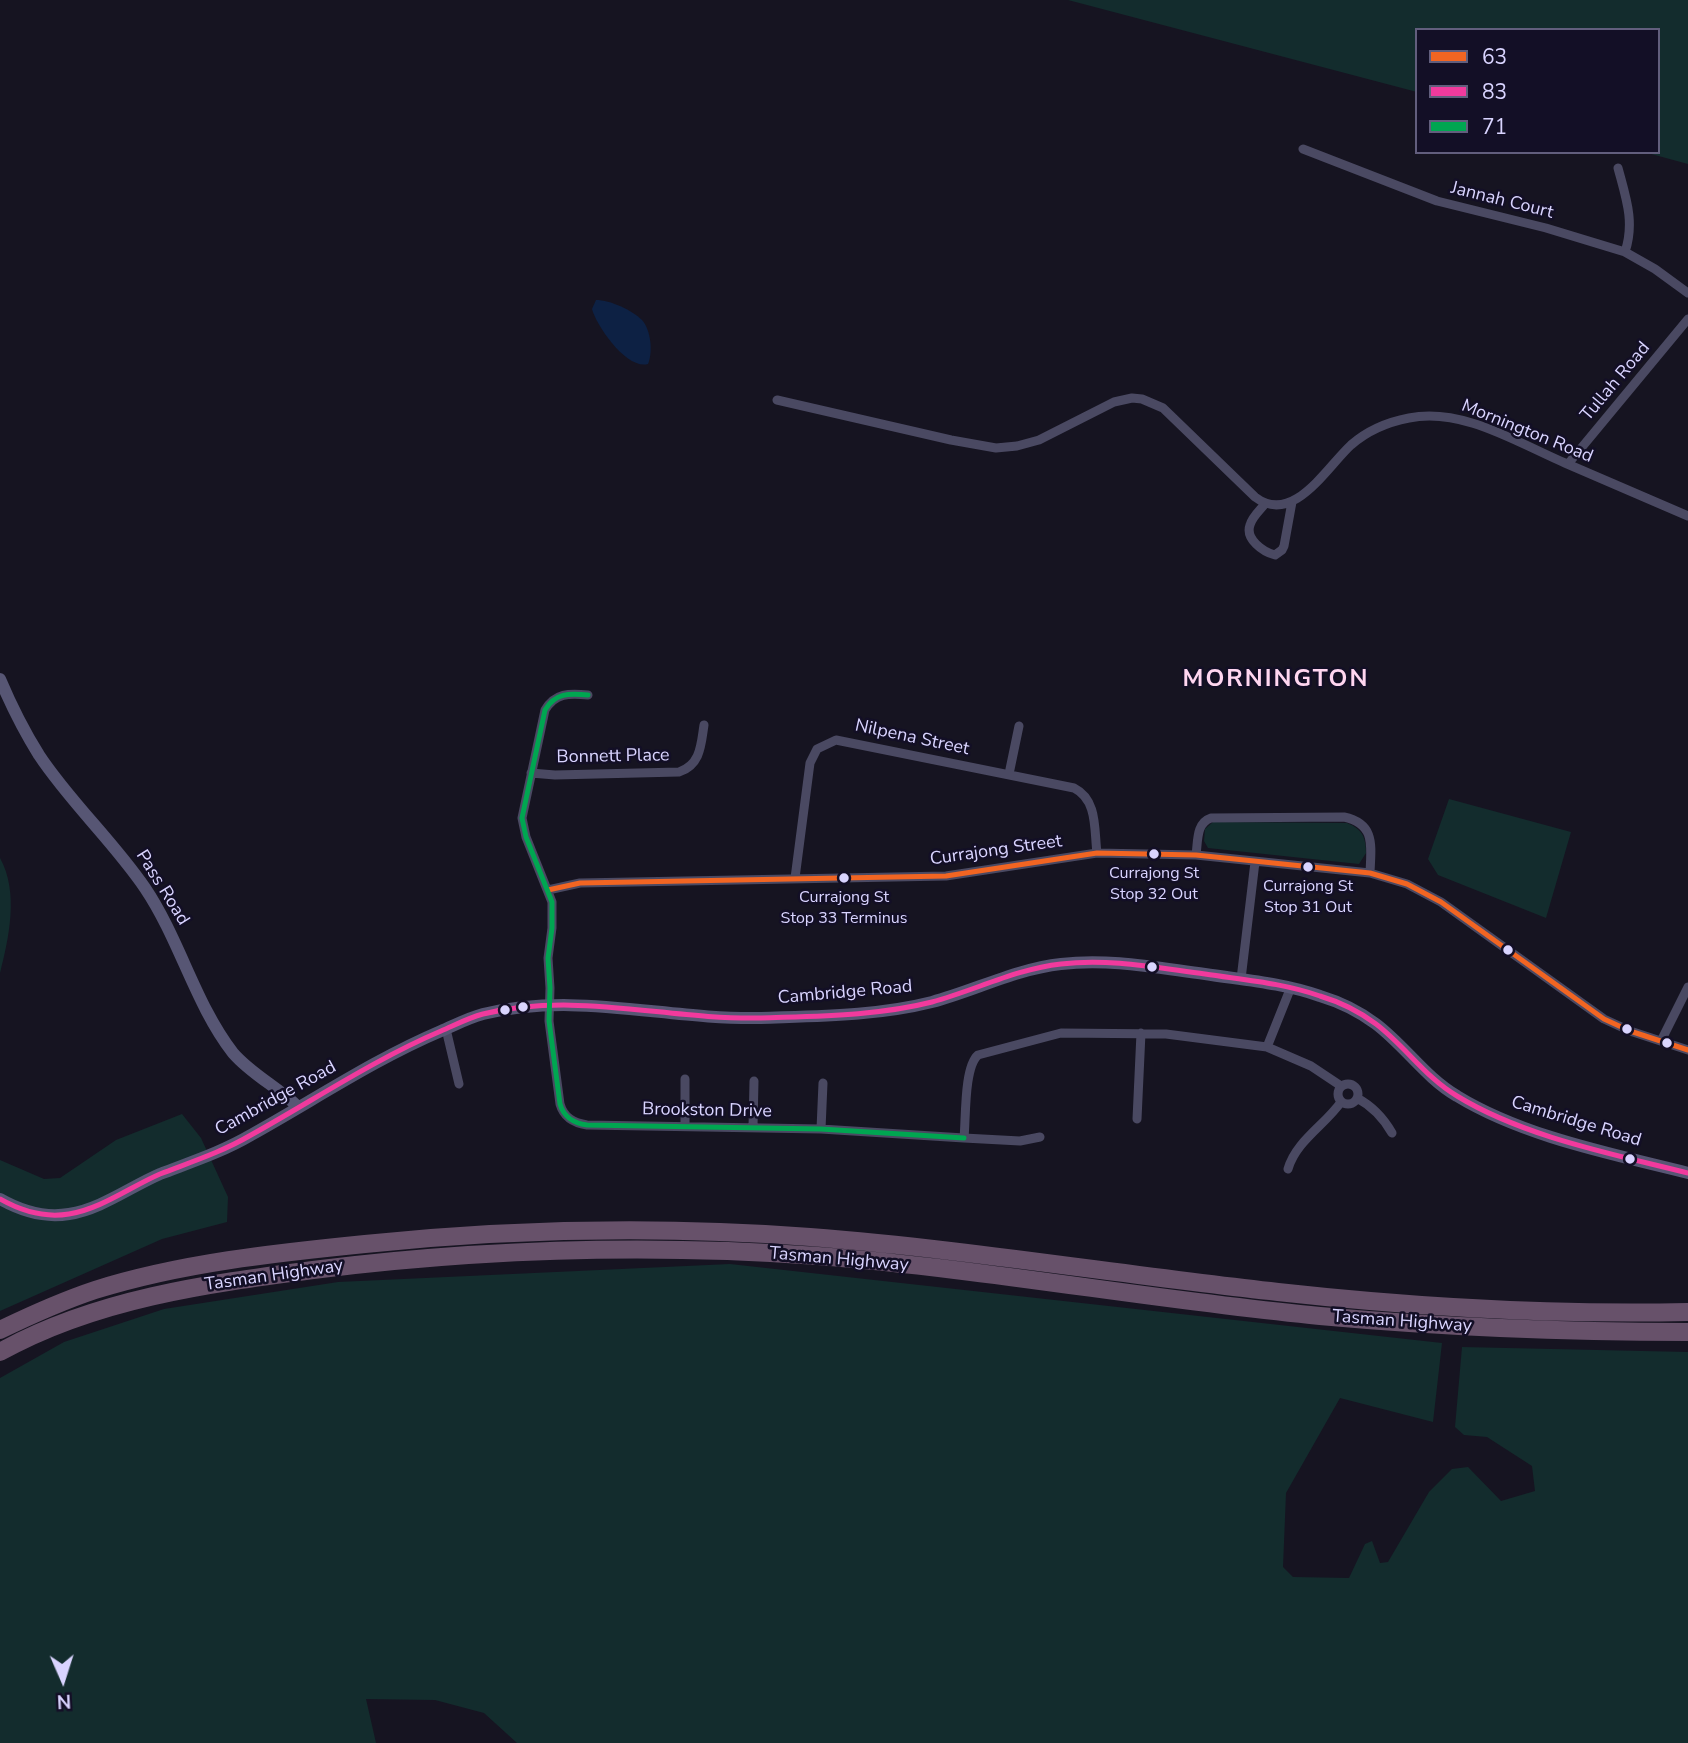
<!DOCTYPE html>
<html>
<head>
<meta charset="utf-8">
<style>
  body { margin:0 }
  #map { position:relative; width:1688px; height:1743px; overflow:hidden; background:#161421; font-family:"Nunito Sans",sans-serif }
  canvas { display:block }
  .legend { position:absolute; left:1415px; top:28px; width:245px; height:126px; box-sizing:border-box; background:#130f26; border:2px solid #625e7d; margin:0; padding:9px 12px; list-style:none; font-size:21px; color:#d9d4ff }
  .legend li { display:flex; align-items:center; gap:14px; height:35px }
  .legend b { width:35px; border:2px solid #625e7d }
  .north { position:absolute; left:28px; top:1645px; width:70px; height:70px; -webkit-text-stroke:5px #130f26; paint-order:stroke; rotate:177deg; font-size:19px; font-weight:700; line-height:28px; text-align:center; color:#d9d4ff }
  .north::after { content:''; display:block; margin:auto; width:24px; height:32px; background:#d9d4ff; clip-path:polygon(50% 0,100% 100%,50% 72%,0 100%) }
</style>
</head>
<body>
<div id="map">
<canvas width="1688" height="1743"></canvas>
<ul class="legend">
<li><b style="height:9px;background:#f26522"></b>63</li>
<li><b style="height:9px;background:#f13a9d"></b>83</li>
<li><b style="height:9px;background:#00a651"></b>71</li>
</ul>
<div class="north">N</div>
</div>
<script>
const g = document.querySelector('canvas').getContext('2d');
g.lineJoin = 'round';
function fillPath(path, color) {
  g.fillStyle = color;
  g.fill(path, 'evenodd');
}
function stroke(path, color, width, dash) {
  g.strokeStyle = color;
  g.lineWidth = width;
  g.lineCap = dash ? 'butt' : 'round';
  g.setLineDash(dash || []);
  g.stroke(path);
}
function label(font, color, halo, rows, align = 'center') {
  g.font = font + ' "Nunito Sans",sans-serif';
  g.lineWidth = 5;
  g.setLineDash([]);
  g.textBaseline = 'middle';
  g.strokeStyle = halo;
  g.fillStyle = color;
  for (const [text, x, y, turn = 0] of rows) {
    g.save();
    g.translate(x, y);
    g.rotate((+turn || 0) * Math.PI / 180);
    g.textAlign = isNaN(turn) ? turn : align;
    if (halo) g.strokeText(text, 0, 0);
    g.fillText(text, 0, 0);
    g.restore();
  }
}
fillPath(new Path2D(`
  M1068,0H1688V164L1644,152H1658V30H1417V92Z
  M1449,799L1571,832L1546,918L1438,875L1428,859Z
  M1213,822L1347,823C1362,829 1366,837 1366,853L1359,864L1208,848L1204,841L1205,829Z
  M0,858C19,892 9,938 0,973Z
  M182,1114L201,1138L228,1197L227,1222L162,1239L0,1311V1160L44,1179L60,1178L116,1140Z
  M730,1264L1442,1343L1433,1422L1340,1398L1286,1493L1283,1567L1293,1577L1349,1578L1365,1544L1372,1541L1380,1563L1388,1562L1429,1492L1452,1469L1468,1467L1501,1501L1535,1491L1532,1466L1487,1437L1464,1435L1455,1427L1462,1347L1688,1352V1743H517L484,1713L435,1700L366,1699L376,1743H0V1378L64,1342L164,1309L338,1282Z`), '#132c2d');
fillPath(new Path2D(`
  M596,300C610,300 632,310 642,320C651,330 653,352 648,364C627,370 597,327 592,309Z`), '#0d2144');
stroke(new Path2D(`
  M1303,149L1437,201L1546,228L1625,252L1655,269L1688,293
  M1618,168C1626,198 1635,222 1625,252
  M777,400L951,440L996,448L1017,446L1039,440L1114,402L1132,398L1142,399L1163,408L1255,497C1293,526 1326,468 1351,445C1367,431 1388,422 1409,418C1462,407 1518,443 1565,463C1606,481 1647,498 1688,516
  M1568,464L1688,319
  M1264,505C1260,510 1252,517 1250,525C1245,539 1263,552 1275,555L1282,550L1284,546L1292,502
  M588,695C569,693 555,693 545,710L522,818L526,837L552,902V928L548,958L550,988L549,1021L560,1104C564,1118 574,1123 587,1125L821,1129L964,1138
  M531,773L555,775L679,772C701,765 701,744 704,725
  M1009,774L1019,726
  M1196,855C1198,841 1196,823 1211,818L1344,817C1376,824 1371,846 1370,873
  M795,878L810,763L817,749L836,740L1074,788C1098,800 1094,830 1097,853
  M548,890L580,883L946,876L1097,853L1196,855L1370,873L1407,884L1441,902L1604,1019L1630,1031L1688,1050
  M1241,979L1255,862
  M446,1029L459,1084
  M1661,1041L1688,987
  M1267,1047L1291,987
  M685,1079V1126
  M1338 1094a10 10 0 1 1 20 0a10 10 0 1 1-20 0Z
  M1357,1098C1372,1106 1384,1119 1392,1133
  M1137,1119L1141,1033
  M753,1127L754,1081
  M821,1129L823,1083
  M1040,1137L1020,1141L964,1138C966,1118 964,1067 978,1055L1061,1033L1166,1034L1267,1047L1311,1066L1341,1086
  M1288,1169C1296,1141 1325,1125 1341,1102`), '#4a4962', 9);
stroke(new Path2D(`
  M0,679C11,705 24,731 39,755C70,802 113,841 145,888C180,940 195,1004 233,1053C252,1075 278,1087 298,1107
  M0,1199C21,1211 45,1218 69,1214C101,1209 130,1187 160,1174C191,1162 222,1152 251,1135C314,1100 375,1059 441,1031C455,1025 468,1018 483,1014C578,991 666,1020 761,1018C817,1016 877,1016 932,1002C976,990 1016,969 1061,964C1109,958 1158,968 1205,974C1244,980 1283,983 1320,996C1340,1002 1360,1012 1376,1024C1405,1046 1426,1078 1457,1096C1524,1137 1613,1154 1688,1173`), '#575674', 12);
stroke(new Path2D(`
  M0,1330C31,1315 62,1301 95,1290C181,1263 275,1253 365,1244C512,1229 662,1226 810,1237C966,1249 1122,1275 1278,1292C1414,1307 1551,1315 1688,1312
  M0,1352C95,1299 206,1284 313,1270C480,1249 650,1244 818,1256C986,1269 1152,1300 1320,1316C1442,1327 1565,1332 1688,1332`), '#67516a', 18);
stroke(new Path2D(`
  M548,890L580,883L946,876L1097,853L1196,855L1370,873L1407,884L1441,902L1604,1019L1630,1031L1688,1050`), '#f26522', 5);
stroke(new Path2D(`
  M0,1199C21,1211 45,1218 69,1214C101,1209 130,1187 160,1174C191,1162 222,1152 251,1135C314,1100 375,1059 441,1031C455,1025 468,1018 483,1014C578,991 666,1020 761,1018C817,1016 877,1016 932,1002C976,990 1016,969 1061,964C1109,958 1158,968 1205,974C1244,980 1283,983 1320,996C1340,1002 1360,1012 1376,1024C1405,1046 1426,1078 1457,1096C1524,1137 1613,1154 1688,1173`), '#f13a9d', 5);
stroke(new Path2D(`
  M588,695C569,693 555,693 545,710L522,818L526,837L552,902V928L548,958L550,988L549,1021L560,1104C564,1118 574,1123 587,1125L821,1129L964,1138`), '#00a651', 5);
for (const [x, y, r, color] of [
  [1154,854,6,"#d9d4ff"],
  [1308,867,6,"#d9d4ff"],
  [844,878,6,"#d9d4ff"],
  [1508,950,6,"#d9d4ff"],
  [1152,967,6,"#d9d4ff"],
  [523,1007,6,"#d9d4ff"],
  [505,1010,6,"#d9d4ff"],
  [1627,1029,6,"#d9d4ff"],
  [1667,1043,6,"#d9d4ff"],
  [1630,1159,6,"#d9d4ff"]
]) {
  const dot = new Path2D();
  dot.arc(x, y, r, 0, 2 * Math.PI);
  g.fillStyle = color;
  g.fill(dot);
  stroke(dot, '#130f26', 2.5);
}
label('16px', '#d9d4ff', '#130f26', [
  ["Currajong St",1154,874],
  ["Stop 32 Out",1154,895],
  ["Currajong St",1308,887],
  ["Stop 31 Out",1308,908],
  ["Currajong St",844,898],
  ["Stop 33 Terminus",844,919]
]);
label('18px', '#d9d4ff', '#130f26', [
  ["Jannah Court",1502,201,14],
  ["Tullah Road",1616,382,-50],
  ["Mornington Road",1527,432,22],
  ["Nilpena Street",912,738,12],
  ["Bonnett Place",613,757,-1],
  ["Currajong Street",996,851,-8],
  ["Pass Road",162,888,58],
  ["Cambridge Road",845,993,-5],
  ["Cambridge Road",276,1099,-29],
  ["Brookston Drive",707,1111,1],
  ["Cambridge Road",1576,1122,17],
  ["Tasman Highway",839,1260,5],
  ["Tasman Highway",274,1276,-8],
  ["Tasman Highway",1402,1322,4]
]);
g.letterSpacing = '2px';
label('bold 24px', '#ffd6f0', '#130f26', [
  ["MORNINGTON",1276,680]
]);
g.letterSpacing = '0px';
</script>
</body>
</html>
